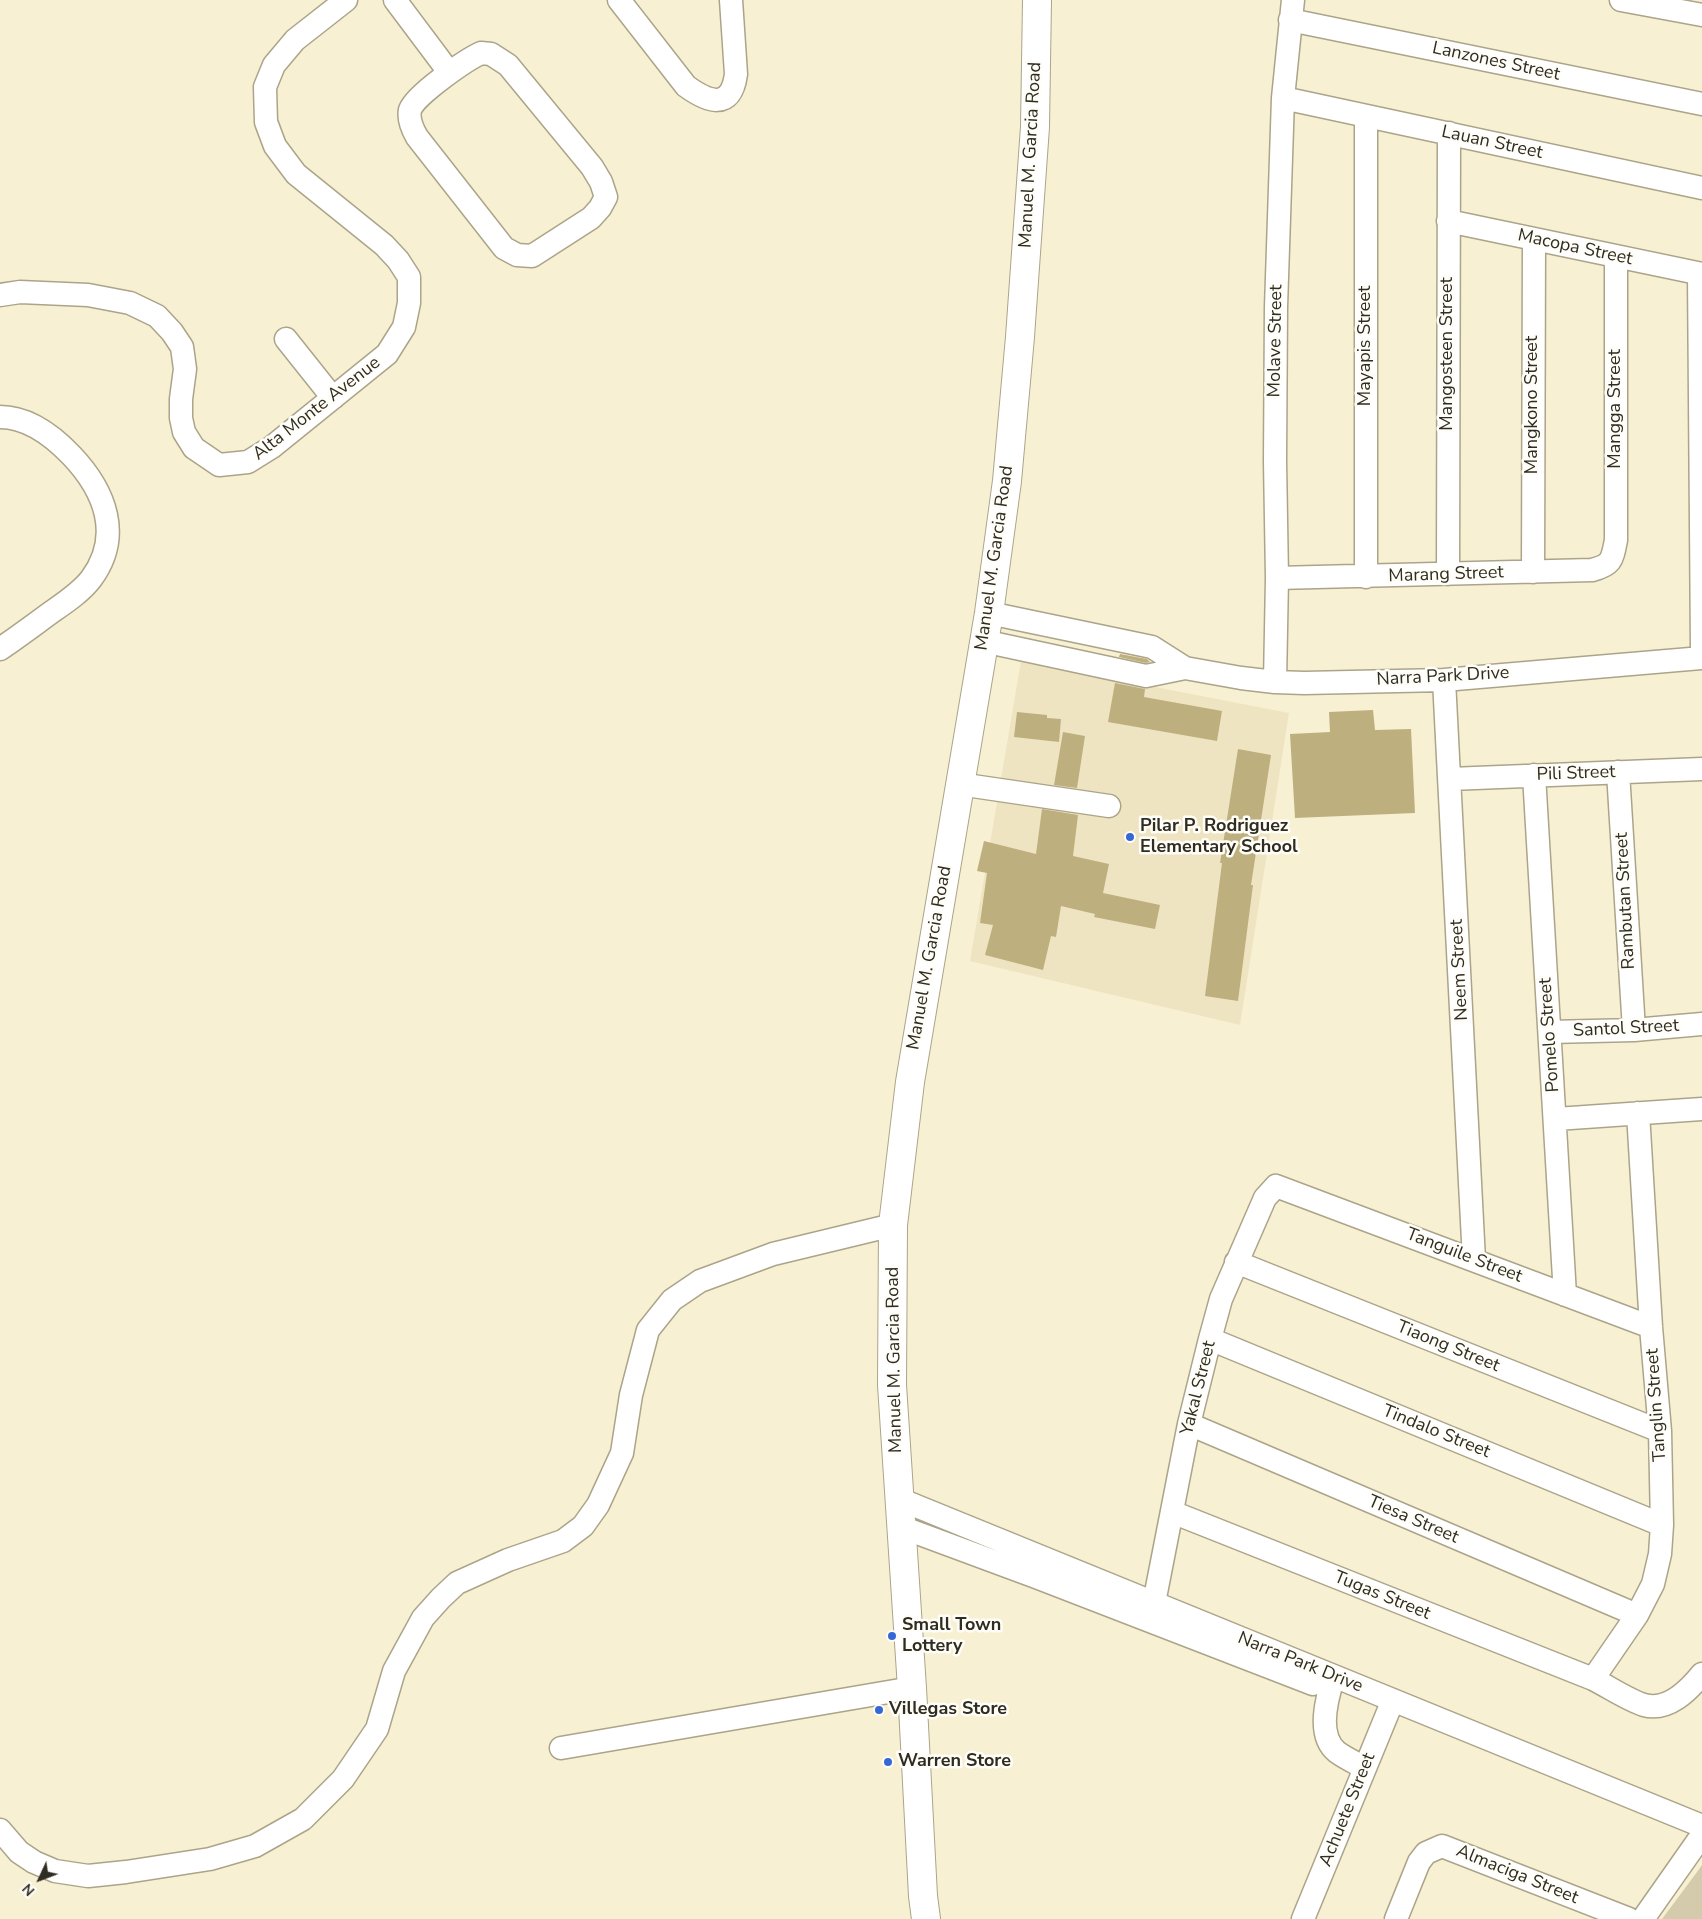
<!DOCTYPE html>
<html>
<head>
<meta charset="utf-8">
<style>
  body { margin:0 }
  #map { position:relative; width:1702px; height:1919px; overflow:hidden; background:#f8f0d3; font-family:"Nunito Sans",sans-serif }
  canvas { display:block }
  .north { position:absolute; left:15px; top:1854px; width:50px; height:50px; -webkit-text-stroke:4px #fffdf7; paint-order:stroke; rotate:227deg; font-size:14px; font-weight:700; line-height:20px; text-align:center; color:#2f2c21 }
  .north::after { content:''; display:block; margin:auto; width:18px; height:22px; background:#2f2c21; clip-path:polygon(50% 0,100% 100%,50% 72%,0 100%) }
</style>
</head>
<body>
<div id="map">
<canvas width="1702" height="1919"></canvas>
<div class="north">N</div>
</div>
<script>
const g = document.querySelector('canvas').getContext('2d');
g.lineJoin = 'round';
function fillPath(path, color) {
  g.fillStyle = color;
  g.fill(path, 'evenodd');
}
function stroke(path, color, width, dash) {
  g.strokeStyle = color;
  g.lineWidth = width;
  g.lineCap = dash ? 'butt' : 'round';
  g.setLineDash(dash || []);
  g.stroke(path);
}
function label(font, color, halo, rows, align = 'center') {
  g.font = font + ' "Nunito Sans",sans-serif';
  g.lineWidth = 5;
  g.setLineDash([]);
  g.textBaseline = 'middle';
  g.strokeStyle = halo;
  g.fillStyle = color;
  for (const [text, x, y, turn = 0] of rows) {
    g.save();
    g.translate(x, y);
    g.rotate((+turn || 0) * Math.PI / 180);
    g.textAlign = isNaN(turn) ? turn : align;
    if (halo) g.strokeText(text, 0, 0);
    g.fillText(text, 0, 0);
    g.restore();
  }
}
fillPath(new Path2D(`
  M1021,661L1289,713L1240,1025L970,961Z`), '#efe4c1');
fillPath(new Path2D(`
  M1702,1865V1919H1662L1697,1872Z`), '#d4cbad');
fillPath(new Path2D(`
  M1120,654L1147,659L1150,662L1146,663L1119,657Z
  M1115,683L1145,689L1144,697L1222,711L1217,741L1108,722Z
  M1373,710L1375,730L1411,729L1415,813L1295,818L1290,734L1330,732L1329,712Z
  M1017,712L1047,715V718L1061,719L1059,742L1014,737Z
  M1063,732L1085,736L1077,788L1054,785Z
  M1238,749L1271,755L1251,885H1253L1238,1001L1205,996L1222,863H1220Z
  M1042,809L1078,815L1073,856L1109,864L1103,893L1160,905L1155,929L1094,917L1095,914L1061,906L1056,937L1051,936L1043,970L985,955L993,925L980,923L987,873L977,871L984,841L1036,854Z`), '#beaf7f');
const minor = new Path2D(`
  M395,0L449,72
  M619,0L686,86C708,102 731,111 736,74L731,0
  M1621,0L1702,15
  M1290,20L1702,104
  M481,53L491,54L508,65L592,167L601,182L606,197L600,208L591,218L532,256L517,255L504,248L417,137C413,130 408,119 410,110C415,95 466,60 481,53Z
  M1283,98L1702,188
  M1366,116V577
  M1448,221L1702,274
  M1699,274L1702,650
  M0,295L20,292L88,295L130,303L157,316L172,332L182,347L185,369L181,399V418L184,432L194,448L219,465L248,462L272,447L387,354L404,327L409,303V277L398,260L384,245L296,174L275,146L266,122L265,87L274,65L295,40L346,0
  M286,339L333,398
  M0,417C29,417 53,436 72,456C105,491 123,536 91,579C81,592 66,602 53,611C35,624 18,637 0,649
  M1533,572L1534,239
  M1448,574L1449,133
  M1277,578L1592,570C1612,565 1612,560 1616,540V256
  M989,613L1152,647L1185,668
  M983,641L1146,676L1185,668L1241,678L1275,682L1304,683L1444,680L1702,658
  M1444,680L1474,1260
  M1275,682L1277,578L1275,461L1276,307L1283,98L1293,0
  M1618,772L1634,1030
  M1534,775L1565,1295
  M1450,779L1702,769
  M959,784L1109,806
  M1550,1032L1634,1030L1702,1024
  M1556,1119L1702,1109
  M1236,1262L1660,1431
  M1210,1339L1662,1525
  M1189,1424L1637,1615
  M899,1499L1702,1826
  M1172,1512L1593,1679C1609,1687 1628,1700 1644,1705C1668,1712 1689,1690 1702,1674
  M901,1527L1036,1577L1313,1684
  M1154,1603L1189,1424L1210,1339L1221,1299L1265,1198L1276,1186L1651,1327
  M1334,1676C1327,1697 1316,1735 1337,1752C1345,1758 1356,1763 1365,1768
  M1593,1679L1637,1615L1653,1584L1660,1554L1662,1525L1660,1431L1651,1327L1638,1113
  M561,1748L912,1688
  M0,1830L19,1852L34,1862L55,1871L88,1876L126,1872L210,1859L255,1846L303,1819L343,1779L377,1729L394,1671L423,1618L441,1598L457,1583L508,1560L563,1541L583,1526L598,1505L622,1453L631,1395L648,1330L672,1300L700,1281L773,1254L893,1225
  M1303,1919L1393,1700
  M1396,1919L1419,1862L1426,1853L1442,1846L1629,1919
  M1643,1919L1702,1835`);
const major = new Path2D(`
  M926,1919L923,1896L912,1688L892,1385L893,1225L910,1082L989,613L1007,481L1020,337L1035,127L1037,0`);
stroke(minor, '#aca489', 25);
stroke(major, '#aca489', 30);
stroke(minor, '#fff', 22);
stroke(major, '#fff', 28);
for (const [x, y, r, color] of [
  [1130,837,5,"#3368d6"],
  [892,1636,5,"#3368d6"],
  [879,1710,5,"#3368d6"],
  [888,1762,5,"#3368d6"]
]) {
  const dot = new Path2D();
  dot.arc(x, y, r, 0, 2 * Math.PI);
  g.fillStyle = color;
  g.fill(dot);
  stroke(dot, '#fffdf7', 2);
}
label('18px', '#2f2c21', '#fffdf7', [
  ["Lanzones Street",1496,62,12],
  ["Lauan Street",1492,143,12],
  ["Manuel M. Garcia Road",1031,155,-87],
  ["Macopa Street",1575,248,12],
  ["Molave Street",1276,341,-89],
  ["Mayapis Street",1366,346,-90],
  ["Mangosteen Street",1448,354,-90],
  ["Mangkono Street",1533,405,-90],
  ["Alta Monte Avenue",317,409,-38],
  ["Mangga Street",1616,409,-90],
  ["Manuel M. Garcia Road",995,558,-82],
  ["Marang Street",1446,575,-2],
  ["Narra Park Drive",1443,677,-3],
  ["Pili Street",1576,774,-2],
  ["Rambutan Street",1626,901,-93],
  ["Manuel M. Garcia Road",930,958,-80],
  ["Neem Street",1460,970,-93],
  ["Santol Street",1626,1029,-3],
  ["Pomelo Street",1550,1035,-94],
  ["Tanguile Street",1464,1256,21],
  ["Tiaong Street",1448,1347,22],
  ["Manuel M. Garcia Road",895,1360,-91],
  ["Yakal Street",1199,1388,-76],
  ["Tanglin Street",1657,1405,-94],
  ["Tindalo Street",1436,1432,22],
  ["Tiesa Street",1413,1520,23],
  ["Tugas Street",1382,1596,22],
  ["Narra Park Drive",1300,1663,22],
  ["Achuete Street",1348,1810,-68],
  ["Almaciga Street",1517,1875,22]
]);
label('bold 18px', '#2f2c21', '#fffdf7', [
  ["Pilar P. Rodriguez",1140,827],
  ["Elementary School",1140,848],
  ["Small Town",902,1626],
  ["Lottery",902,1647],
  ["Villegas Store",889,1710],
  ["Warren Store",898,1762]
], 'left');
</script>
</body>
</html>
